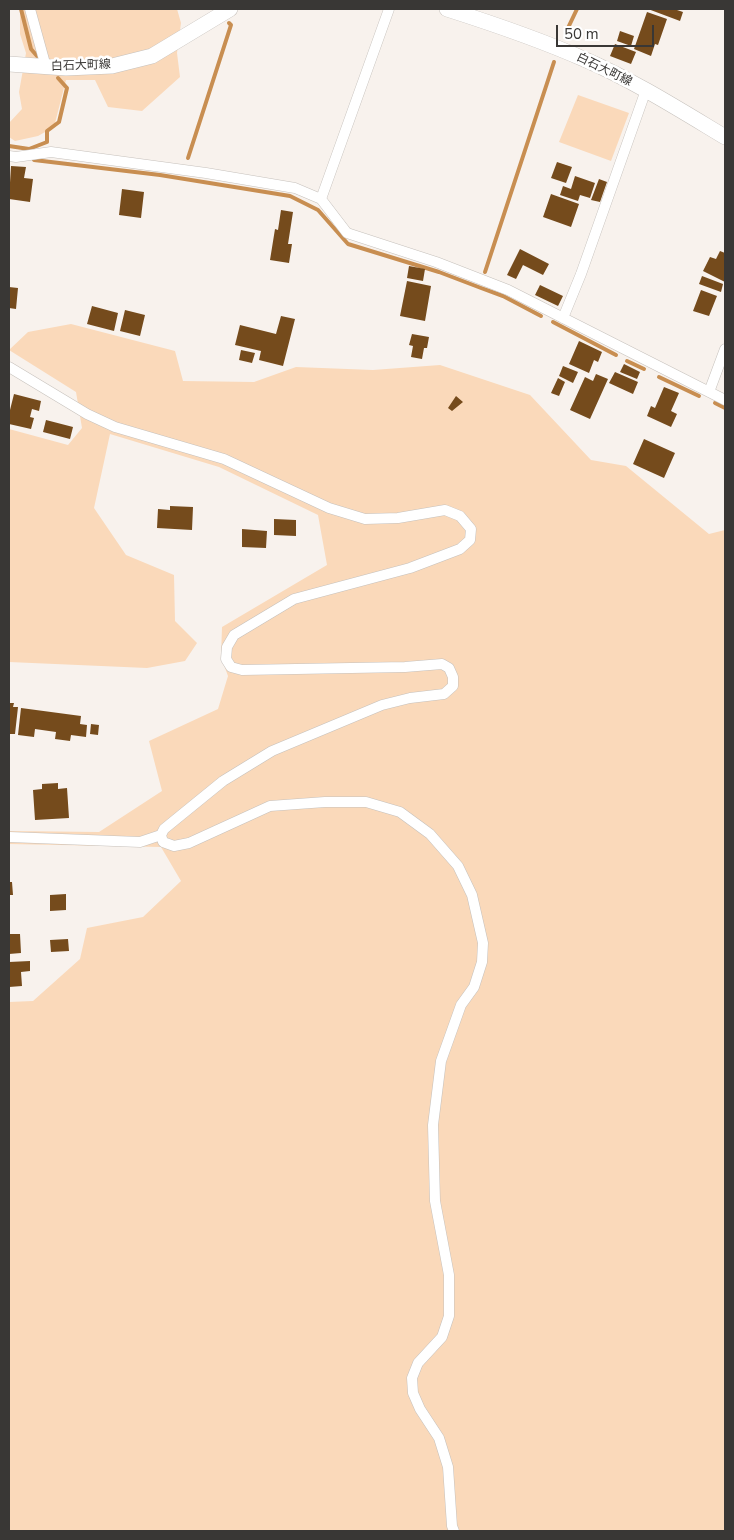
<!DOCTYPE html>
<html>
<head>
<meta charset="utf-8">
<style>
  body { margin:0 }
  #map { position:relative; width:734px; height:1540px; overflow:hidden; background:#f8f2ed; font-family:"Nunito Sans",sans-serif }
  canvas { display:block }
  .frame { position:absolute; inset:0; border:10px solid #393735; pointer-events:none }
  .scale { position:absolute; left:556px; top:25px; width:98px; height:22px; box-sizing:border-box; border:2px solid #393735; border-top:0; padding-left:6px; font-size:15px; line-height:18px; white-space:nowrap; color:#393735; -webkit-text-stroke:4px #fff; paint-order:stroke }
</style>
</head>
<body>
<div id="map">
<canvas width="734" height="1540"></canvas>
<div class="frame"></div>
<div class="scale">50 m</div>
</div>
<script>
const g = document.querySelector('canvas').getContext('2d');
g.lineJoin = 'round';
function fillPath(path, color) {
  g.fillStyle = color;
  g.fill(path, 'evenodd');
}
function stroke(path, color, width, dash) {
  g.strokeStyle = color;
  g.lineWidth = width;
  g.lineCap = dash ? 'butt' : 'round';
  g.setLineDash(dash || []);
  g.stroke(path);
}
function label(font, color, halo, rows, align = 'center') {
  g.font = font + ' "Nunito Sans","Noto Sans JP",sans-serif';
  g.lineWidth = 5;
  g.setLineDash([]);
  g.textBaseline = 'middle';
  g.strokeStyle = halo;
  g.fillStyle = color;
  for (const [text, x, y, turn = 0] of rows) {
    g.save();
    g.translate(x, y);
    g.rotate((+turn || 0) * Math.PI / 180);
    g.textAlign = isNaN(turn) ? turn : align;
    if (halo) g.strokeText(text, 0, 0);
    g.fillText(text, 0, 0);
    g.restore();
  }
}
fillPath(new Path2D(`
  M20,9H177L181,23L177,53L180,77L142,111L108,107L95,80H66L54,127L38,136L15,141L9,137V123L22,109L19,92L26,53L20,34Z
  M578,95L629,113L611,161L559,142Z
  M71,324L175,351L183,381L254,382L296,367L373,370L440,365L530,395L591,460L626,466L709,534L725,530V1531H9V1002L33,1001L80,959L87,928L143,917L181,881L161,847L9,844V831L99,832L162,791L149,741L218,709L228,676L221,657L222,627L327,565L318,515L219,467L110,434L94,508L126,555L174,575L175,621L197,643L185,661L147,668L9,662V429L68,445L82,428L76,392L9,350L28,332Z`), '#fad9ba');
stroke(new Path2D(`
  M21,9L31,49L37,56
  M567,30L577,9
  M9,146L29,149L34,160L160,175L290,196L318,210L348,244L439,272L481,288L503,296L541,316
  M29,149L47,142V131L59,122L67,88L58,78
  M188,158L231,25L229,23
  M485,272L554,62
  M553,322L616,355
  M627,361L644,369
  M659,377L699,396
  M715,403L725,408`), '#c88e51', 4);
fillPath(new Path2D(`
  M648,9H674L683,12L680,21Z
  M647,12L667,19L658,45L655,44L651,56L634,49Z
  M620,31L634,36L631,46L617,41Z
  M615,44L636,52L631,64L610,56Z
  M557,162L572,167L566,183L551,178Z
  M11,166L26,167L24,178L33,179L30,202L9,199Z
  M575,176L595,183L590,198L580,195L578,201L560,195L563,186L571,189Z
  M599,179L607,182L600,202L591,200Z
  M122,189L144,192L141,218L119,215Z
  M551,194L579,204L571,227L543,217Z
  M281,210L293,212L288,244H292L289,263L270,260L275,229L278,230Z
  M520,249L549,264L543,275L523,265L516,279L507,275Z
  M720,251L725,253V282L703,271L710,257L716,259Z
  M409,266L425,269L423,281L407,278Z
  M702,276L723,284L721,292L699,284Z
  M407,281L431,286L425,321L400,316Z
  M540,285L563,296L558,306L535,295Z
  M9,287L18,288L16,309L9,308Z
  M701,290L717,296L709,316L693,311Z
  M92,306L118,313L114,331L87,324Z
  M125,310L145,315L140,336L120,331Z
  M281,316L295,319L283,366L259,360L261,351L235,345L240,325L276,334Z
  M412,334L429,337L427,348H424L422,359L411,357L413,346L409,345Z
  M579,341L602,352L598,362L594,360L589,373L569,364Z
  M241,350L255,353L252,363L239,360Z
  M624,364L640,372L637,379L620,372Z
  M563,366L578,372L573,383L559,376Z
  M615,372L638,382L633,394L609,383Z
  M596,374L608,379L590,419L570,410L585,377L593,381Z
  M558,378L565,382L559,396L551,393Z
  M664,387L679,393L671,411L677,414L671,427L647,416L651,406L655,408Z
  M14,394L41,401L39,411L32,409L30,417L34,418L31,429L9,424V414Z
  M456,396L463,402L452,411L448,408Z
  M46,420L73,427L70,439L43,432Z
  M644,439L675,453L664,478L633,464Z
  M170,506L193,507L192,530L157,528L158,509L170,510Z
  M274,519L296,520V536L274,535Z
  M242,529L267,531L266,548L242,547Z
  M9,703H14L13,707H18L15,734H9Z
  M21,708L81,716L80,724L87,725L86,737L71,735L70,741L55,739L56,732L35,729L34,737L18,735Z
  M91,724L99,725L98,735L90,734Z
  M58,783V789L67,788L69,818L35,820L33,790L42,789V784Z
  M9,882H12L13,895H9Z
  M66,894V910L50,911V895Z
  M9,930H10V934H20L21,953L9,954Z
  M68,939L69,951L51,952L50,940Z
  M30,961V971L21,972L22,986L9,987V962Z`), '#754b1c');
const minor = new Path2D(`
  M30,9L46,67
  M9,156L16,157L51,152L206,173L295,188L321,199L347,233L436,262L508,290L725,400
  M321,199L389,9
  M563,318L581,274L646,90
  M9,367L87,414L115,427L224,459L329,508L365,519L398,518L445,510L460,516L471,529L470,540L460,549L410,568L294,599L234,635L227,647L226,659L231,667L242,670L405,667L442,664L449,668L453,677V686L444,694L410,698L382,705L272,751L223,781L164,829L161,835L163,842L174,846L189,843L270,806L325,802H366L400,812L430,834L458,866L472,895L483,943L482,962L474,987L461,1005L441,1061L433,1125L435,1201L449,1275V1316L442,1337L418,1363L412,1378L413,1393L420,1409L439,1438L448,1467L452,1526L454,1531
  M709,392L725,349
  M9,837L140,842L161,835`);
const secondary = new Path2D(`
  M447,9C494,24 541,40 586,60C634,81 680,110 725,137
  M9,64L66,68L112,66L152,56L230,9`);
stroke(minor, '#c6c1bc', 11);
stroke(secondary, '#c6c1bc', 16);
stroke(minor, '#fff', 10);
stroke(secondary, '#fff', 15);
label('12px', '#393735', '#fff', [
  ["白石大町線",81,66,-2],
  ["白石大町線",604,70,26]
]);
</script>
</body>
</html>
